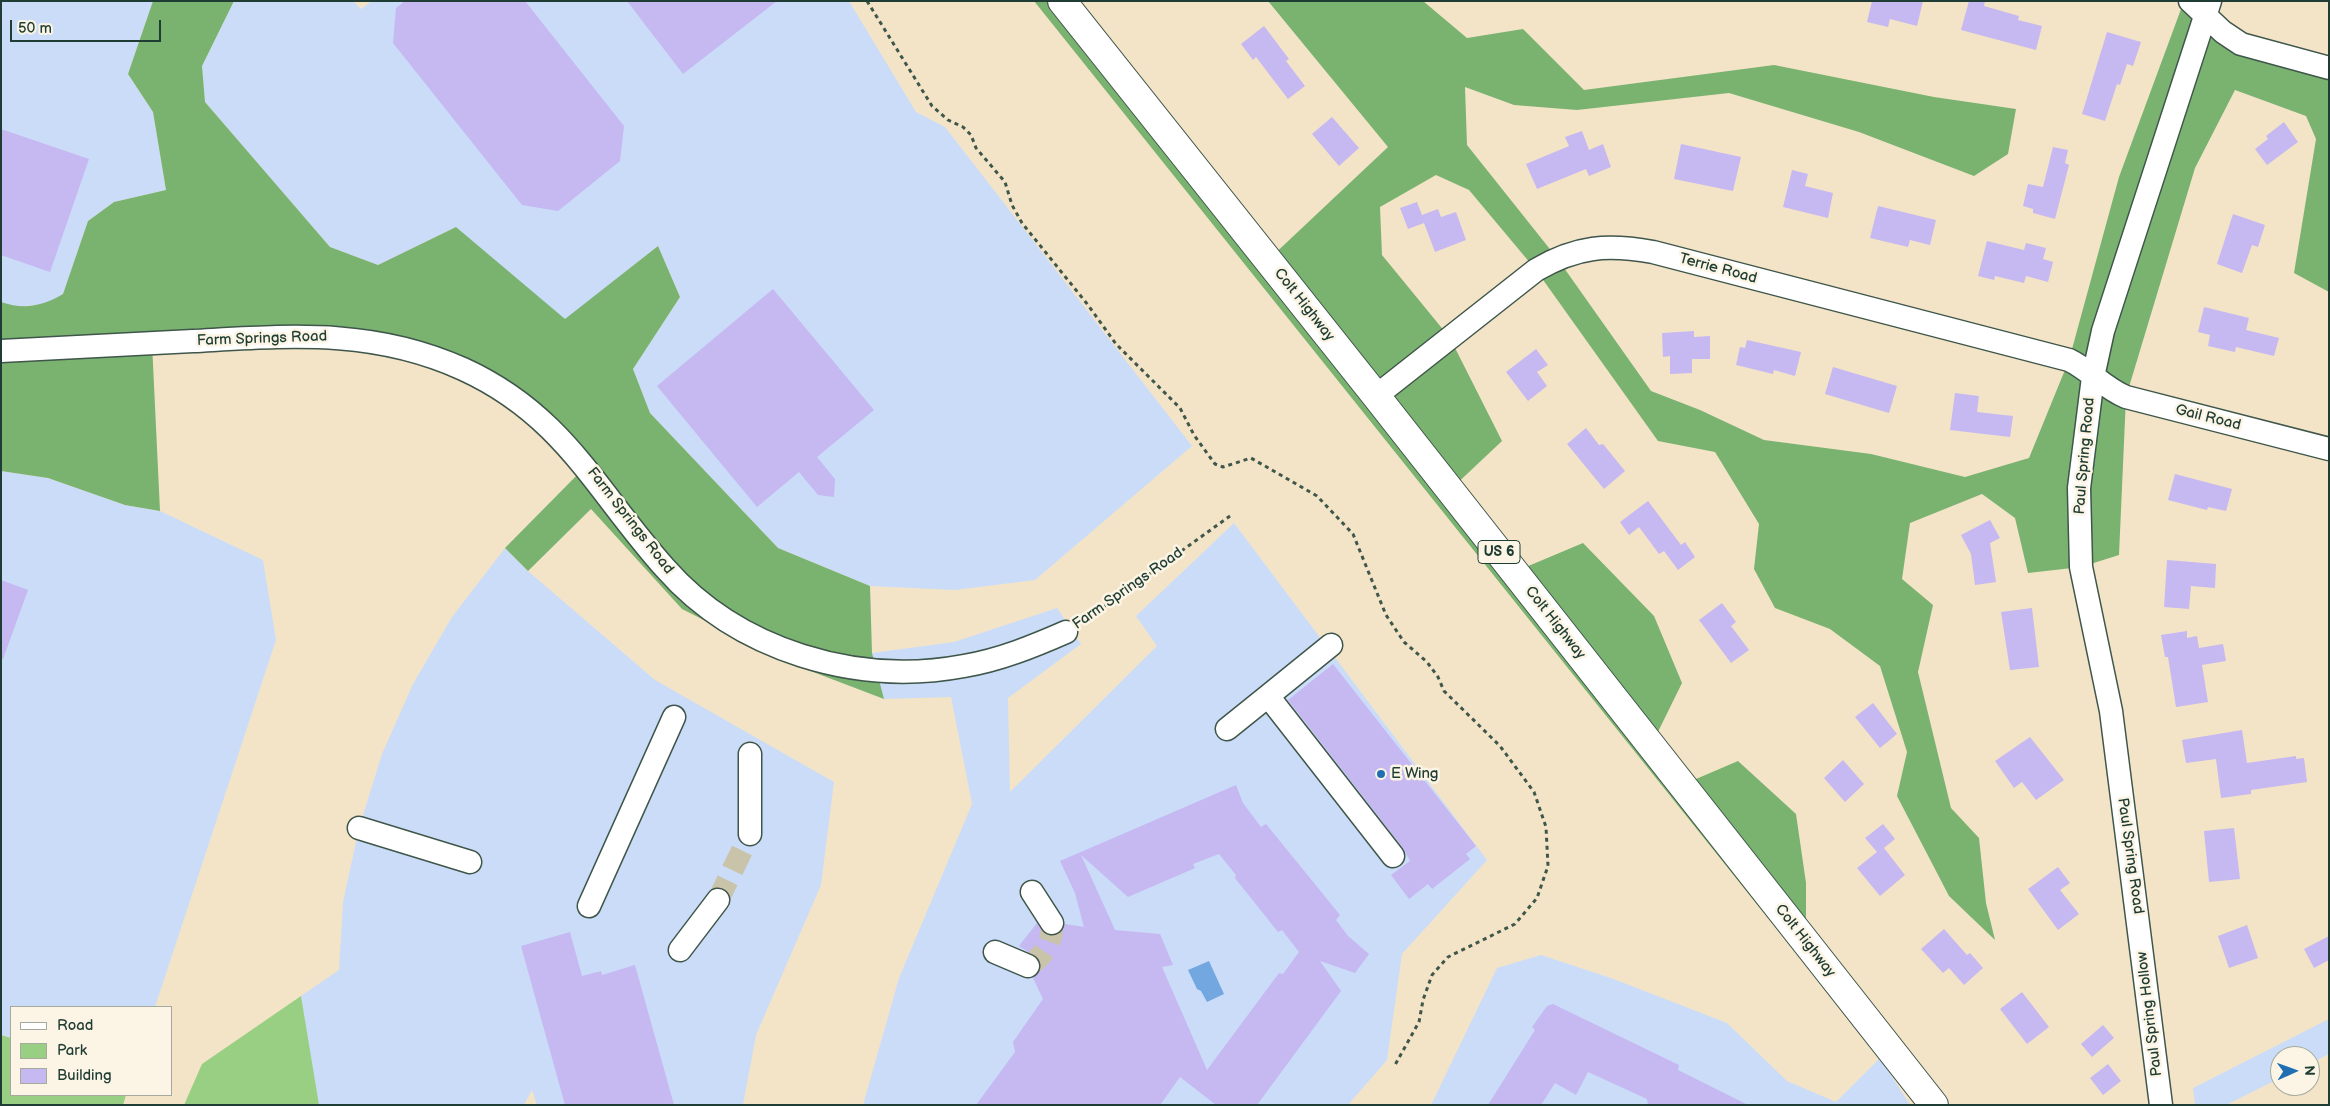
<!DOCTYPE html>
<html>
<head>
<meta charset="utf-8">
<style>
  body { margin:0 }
  #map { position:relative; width:2330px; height:1106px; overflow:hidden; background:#f3e4c8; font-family:"Balsamiq Sans",sans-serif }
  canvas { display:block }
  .frame { position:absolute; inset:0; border:2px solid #1f3d34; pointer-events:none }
  .legend { position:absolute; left:10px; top:1006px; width:162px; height:90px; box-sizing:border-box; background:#fcf5e5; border:1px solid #a4ab9e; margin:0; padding:6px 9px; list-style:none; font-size:15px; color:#1f3d34 }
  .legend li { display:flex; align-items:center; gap:10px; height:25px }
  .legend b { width:25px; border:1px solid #a4ab9e }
  .north { position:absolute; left:2270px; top:1046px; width:50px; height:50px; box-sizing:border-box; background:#fcf5e5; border:1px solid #a4ab9e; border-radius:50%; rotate:88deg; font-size:14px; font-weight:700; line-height:20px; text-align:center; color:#1f3d34 }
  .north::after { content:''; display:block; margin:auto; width:18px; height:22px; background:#1f6fb2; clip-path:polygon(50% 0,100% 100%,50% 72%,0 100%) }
  .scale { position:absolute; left:10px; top:20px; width:151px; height:22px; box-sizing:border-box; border:2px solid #1f3d34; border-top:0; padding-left:6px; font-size:15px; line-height:18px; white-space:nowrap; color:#1f3d34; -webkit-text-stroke:4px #fcf5e5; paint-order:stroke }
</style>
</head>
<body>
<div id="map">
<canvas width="2330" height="1106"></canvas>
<div class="frame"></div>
<ul class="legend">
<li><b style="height:6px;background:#fff"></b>Road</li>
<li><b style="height:14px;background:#98cf82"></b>Park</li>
<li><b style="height:14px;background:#c6b8f1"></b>Building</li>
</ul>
<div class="north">N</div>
<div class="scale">50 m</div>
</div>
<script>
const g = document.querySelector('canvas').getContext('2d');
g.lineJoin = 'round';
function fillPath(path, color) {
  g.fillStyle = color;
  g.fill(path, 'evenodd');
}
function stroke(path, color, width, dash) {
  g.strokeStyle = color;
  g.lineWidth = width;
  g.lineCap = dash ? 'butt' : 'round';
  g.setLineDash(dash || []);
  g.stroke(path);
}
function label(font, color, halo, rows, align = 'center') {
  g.font = font + ' "Balsamiq Sans",sans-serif';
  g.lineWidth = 5;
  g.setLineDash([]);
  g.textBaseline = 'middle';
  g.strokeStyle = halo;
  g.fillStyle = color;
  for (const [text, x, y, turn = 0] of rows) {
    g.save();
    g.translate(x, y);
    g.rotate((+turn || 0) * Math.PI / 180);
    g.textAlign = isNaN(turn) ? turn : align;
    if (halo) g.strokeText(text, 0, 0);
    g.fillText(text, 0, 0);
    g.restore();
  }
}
fillPath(new Path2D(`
  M1,1H153L128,74L153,112L166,190L114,202L88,221L63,294L46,304L15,307L1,302Z
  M234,1H353L361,9L372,1H849L916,112L945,127L1192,446L1035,580L955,590L870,586L778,548L650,413L633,369L680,297L658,246L565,320L456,227L378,265L330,247L205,102L202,66Z
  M1,471L48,478L125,505L160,511L263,560L276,640L155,1007H11V1038L1,1035Z
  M1234,523L1487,860L1402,954L1387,1060L1348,1105H863L899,978L972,804L951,697L884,699L872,653L954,642L1057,608L1081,644L1008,698L1010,792L1157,646L1136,616Z
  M505,548L528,571L655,680L834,782L821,885L756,1035L743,1105H537L532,1090L524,1105H319L317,1103L301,996L339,970L343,902L359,828L382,754L413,684L452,617Z
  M1541,955L1611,978L1727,1023L1787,1081L1836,1102L1880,1058L1910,1105H1431L1497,968Z
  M2329,1019V1054L2310,1064V1056H2280V1078L2226,1105H2195L2193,1088Z`), '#cbdcf9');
fillPath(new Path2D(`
  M301,996L319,1105H184L202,1064Z
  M1,1035L11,1038V1095H126L123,1105H1Z`), '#98cf82');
fillPath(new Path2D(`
  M153,1H234L202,66L205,102L330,247L378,265L456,227L565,319L658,246L680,297L633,369L650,413L778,548L870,586L872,653L884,699L787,662L682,609L591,509L528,571L505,548L586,466L543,421L399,347L152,343L160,511L125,505L48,478L1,471V302C24,310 43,306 63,294L88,221L114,202L166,190L153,112L128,74Z
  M1034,1H1062L1268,260L1388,147L1268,1H1423L1467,38L1523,29L1584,90L1774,65L1934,97L2016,109L2008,154L1974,176L1859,132L1729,93L1577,110L1514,105L1465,87L1467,145L1557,258L1651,391L1700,410L1764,440L1871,454L1965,477L2029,458L2069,360L2119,177L2184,1L2223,32L2329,68V292L2294,273L2316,139L2306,116L2235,90L2195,168L2126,397L2119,555L2081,567L2028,573L2015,518L1982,494L1910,523L1902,579L1933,605L1918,672L1951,808L1979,838L1986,903L1995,940L1949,896L1897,796L1907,752L1880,666L1830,629L1775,608L1754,569L1759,524L1715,452L1658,441L1536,270L1469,190L1436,175L1380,207L1382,255L1450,338L1502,441L1450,490L1514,572L1583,543L1654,616L1682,683L1651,746L1682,785L1738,761L1796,814L1806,883V942L1888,1047L1880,1058Z`), '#7ab270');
fillPath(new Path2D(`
  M1209,961L1224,994L1207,1002L1201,991L1197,989L1188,970Z`), '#73a7e0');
fillPath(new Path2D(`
  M405,1H525L624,126L620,161L558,211L522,205L393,43L396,8Z
  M627,1H777L683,74Z
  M1872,1H1923L1917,26L1890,19L1888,27L1867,22Z
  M1969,1H1985L1984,6L2019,16L2018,20L2042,26L2036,50L1961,30Z
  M1264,26L1289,59L1286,61L1305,86L1288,99L1256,57L1253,60L1241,44Z
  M2107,32L2141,42L2133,66L2127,64L2120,85L2117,84L2105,121L2082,114Z
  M1332,117L1359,148L1339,166L1312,134Z
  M2284,122L2298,142L2267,165L2255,149L2268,139L2266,136Z
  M1,129L89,159L50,272L1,255Z
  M1582,131L1589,150L1603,144L1611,167L1589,176L1586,169L1537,189L1526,164L1569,146L1565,137Z
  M1681,144L1741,157L1733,191L1674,179Z
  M2053,147L2068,150L2065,163L2069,165L2055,219L2033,213V209L2023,206L2028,184L2043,187Z
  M1792,170L1808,174L1805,186L1833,193L1828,218L1783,207Z
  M1417,202L1422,215L1438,209L1441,217L1456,212L1466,240L1435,252L1424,223L1408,229L1400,208Z
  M1878,206L1936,220L1930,245L1910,240L1908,247L1870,238Z
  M2233,214L2265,225L2258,247L2252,245L2242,273L2217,264Z
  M1987,241L2024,250L2026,243L2046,248L2043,259L2053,262L2048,282L2026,276L2024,283L1995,276L1994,280L1978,276Z
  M773,289L874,410L817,457L835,479L834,497L818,495L799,472L757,507L657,386Z
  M2204,307L2249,318L2246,330L2279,338L2274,356L2236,347L2235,352L2208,346L2210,335L2198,332Z
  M1694,331V337L1710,336V359H1692V373L1670,374V356L1663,357L1662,333Z
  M1747,340L1801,352L1795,376L1774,370L1773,374L1736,365L1740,347L1745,348Z
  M1536,349L1548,365L1537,372L1547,386L1528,401L1506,372Z
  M1833,367L1897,386L1889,413L1825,394Z
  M1955,393L1979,396L1977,412L2013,416L2010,437L1950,430Z
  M1586,428L1599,445L1603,444L1625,471L1604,489L1567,444Z
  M2175,474L2232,489L2226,511L2208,507L2207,510L2168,500Z
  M1648,501L1681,545L1685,542L1695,557L1678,570L1664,551L1659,554L1639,527L1629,535L1620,522Z
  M1990,520L2000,538L1990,543L1996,582L1975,585L1971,554L1961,535Z
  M2167,560L2216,564L2215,588L2191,586L2189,609L2164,607Z
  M1,580L28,590L3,659H1Z
  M1722,603L1736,622L1731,626L1749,650L1731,663L1699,620Z
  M2032,608L2039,667L2010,670L2001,612Z
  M2187,631V638L2197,636L2199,648L2223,644L2226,661L2202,665L2208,702L2176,707L2168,657H2165L2161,635Z
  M1333,664L1476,846L1466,854L1470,859L1432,889L1428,884L1409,899L1391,875L1410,861L1403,848L1288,700Z
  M1873,703L1897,734L1880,748L1855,717Z
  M2242,730L2247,763L2296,756V759L2304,758L2307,782L2251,790V794L2221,798L2216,759L2186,763L2182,740Z
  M2030,737L2064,780L2036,800L2022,782L2014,788L1995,761Z
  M1843,760L1864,784L1845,802L1824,778Z
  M1236,785L1243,803L1261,827L1266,824L1340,915L1336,920L1348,936L1369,954L1355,973L1320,961L1341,991L1257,1105H1216L1180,1077L1160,1105H976L1015,1052L1013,1042L1043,999L1033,978L1040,971L1039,959L1019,946L1037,923L1046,934L1052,936L1059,934L1065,924L1084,927L1075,893L1060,861ZM1219,854L1236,875L1235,878L1278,932L1282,930L1299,952L1283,974L1279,973L1207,1070L1162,967L1173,965L1160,934L1115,930L1081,855L1128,897L1195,868L1193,864Z
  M1883,824L1895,839L1884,848L1905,875L1880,896L1857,868L1877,852L1865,838Z
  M2234,828L2240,879L2209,882L2204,831Z
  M2058,867L2070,883L2060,890L2079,914L2058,930L2028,889Z
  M2247,925L2258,958L2229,968L2218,936Z
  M1944,929L1967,955L1970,953L1983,968L1964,985L1949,968L1943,973L1921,949Z
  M570,932L582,976L601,971L602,975L635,965L674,1105H565L521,946Z
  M2329,936V960L2314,968L2304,949Z
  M2022,992L2049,1027L2027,1044L2000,1009Z
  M1553,1004L1679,1065L1678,1070L1748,1105H1648L1647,1099L1588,1072L1576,1095L1555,1083L1541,1105H1488L1535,1030L1532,1027L1547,1006Z
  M2103,1025L2114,1038L2092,1057L2081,1044Z
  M2108,1064L2121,1081L2103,1095L2090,1078Z`), '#c6b8f1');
stroke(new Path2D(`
  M718,900L750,834
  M1028,966C1044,956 1053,942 1052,923`), '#c9c3aa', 22, [22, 11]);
const minor = new Path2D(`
  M2190,1L2223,32L2241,44L2329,68
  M1,351C65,348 129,344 193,341C289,336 372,328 463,369C564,415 596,491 665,568C738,651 857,686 964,666C1000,660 1034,646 1066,632
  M1376,396L1536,270C1577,246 1607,244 1653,252L2069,360C2090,370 2104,388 2126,397L2329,449
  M1268,696L1331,645
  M1227,729L1268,696L1393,856
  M359,828L470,862
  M750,834V754
  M1032,892L1052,923
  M589,906L674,717
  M680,950L718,900
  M995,952L1028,966
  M2161,1105L2111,711L2081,567L2079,488L2093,377L2103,331L2210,1`);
const highway = new Path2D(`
  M1062,1L1376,396L1934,1105`);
stroke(minor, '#3f564a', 25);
stroke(highway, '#3f564a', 30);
stroke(new Path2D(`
  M867,1L932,106L948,120L963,127L971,135L976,148L1005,182L1012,205L1022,223L1088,305L1116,344L1180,408L1194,435L1215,464L1223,467L1251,458L1317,496L1353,534L1386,615L1404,642L1427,662L1438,677L1444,691L1500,746L1534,792L1546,827L1548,866L1537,898L1515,924L1448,957L1432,975L1423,1000L1419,1022L1395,1065
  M1084,621L1230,516`), '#3f564a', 3, [4, 4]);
stroke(minor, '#fff', 22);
stroke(highway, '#fff', 28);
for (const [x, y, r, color] of [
  [1381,774,5,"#1f6fb2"]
]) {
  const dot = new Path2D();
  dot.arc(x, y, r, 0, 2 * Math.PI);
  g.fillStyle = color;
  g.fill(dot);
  stroke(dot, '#fcf5e5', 2);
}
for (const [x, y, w] of [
  [1499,552,42]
]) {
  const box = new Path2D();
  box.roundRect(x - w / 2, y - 11.5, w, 23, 4);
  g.fillStyle = '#fcf5e5';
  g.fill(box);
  stroke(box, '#1f3d34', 1);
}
label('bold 14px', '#1f3d34', null, [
  ["US 6",1499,552]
]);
label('15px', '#1f3d34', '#fcf5e5', [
  ["Terrie Road",1718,269,15],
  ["Colt Highway",1304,305,52],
  ["Farm Springs Road",262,339,-2],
  ["Gail Road",2208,418,14],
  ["Paul Spring Road",2085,456,-85],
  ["Farm Springs Road",630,521,52],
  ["Farm Springs Road",1128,589,-35],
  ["Colt Highway",1555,623,52],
  ["Paul Spring Road",2130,856,82],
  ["Colt Highway",1805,941,52],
  ["Paul Spring Hollow",2150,1014,-97]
]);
label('15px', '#1f3d34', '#fcf5e5', [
  ["E Wing",1391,774]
], 'left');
</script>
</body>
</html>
